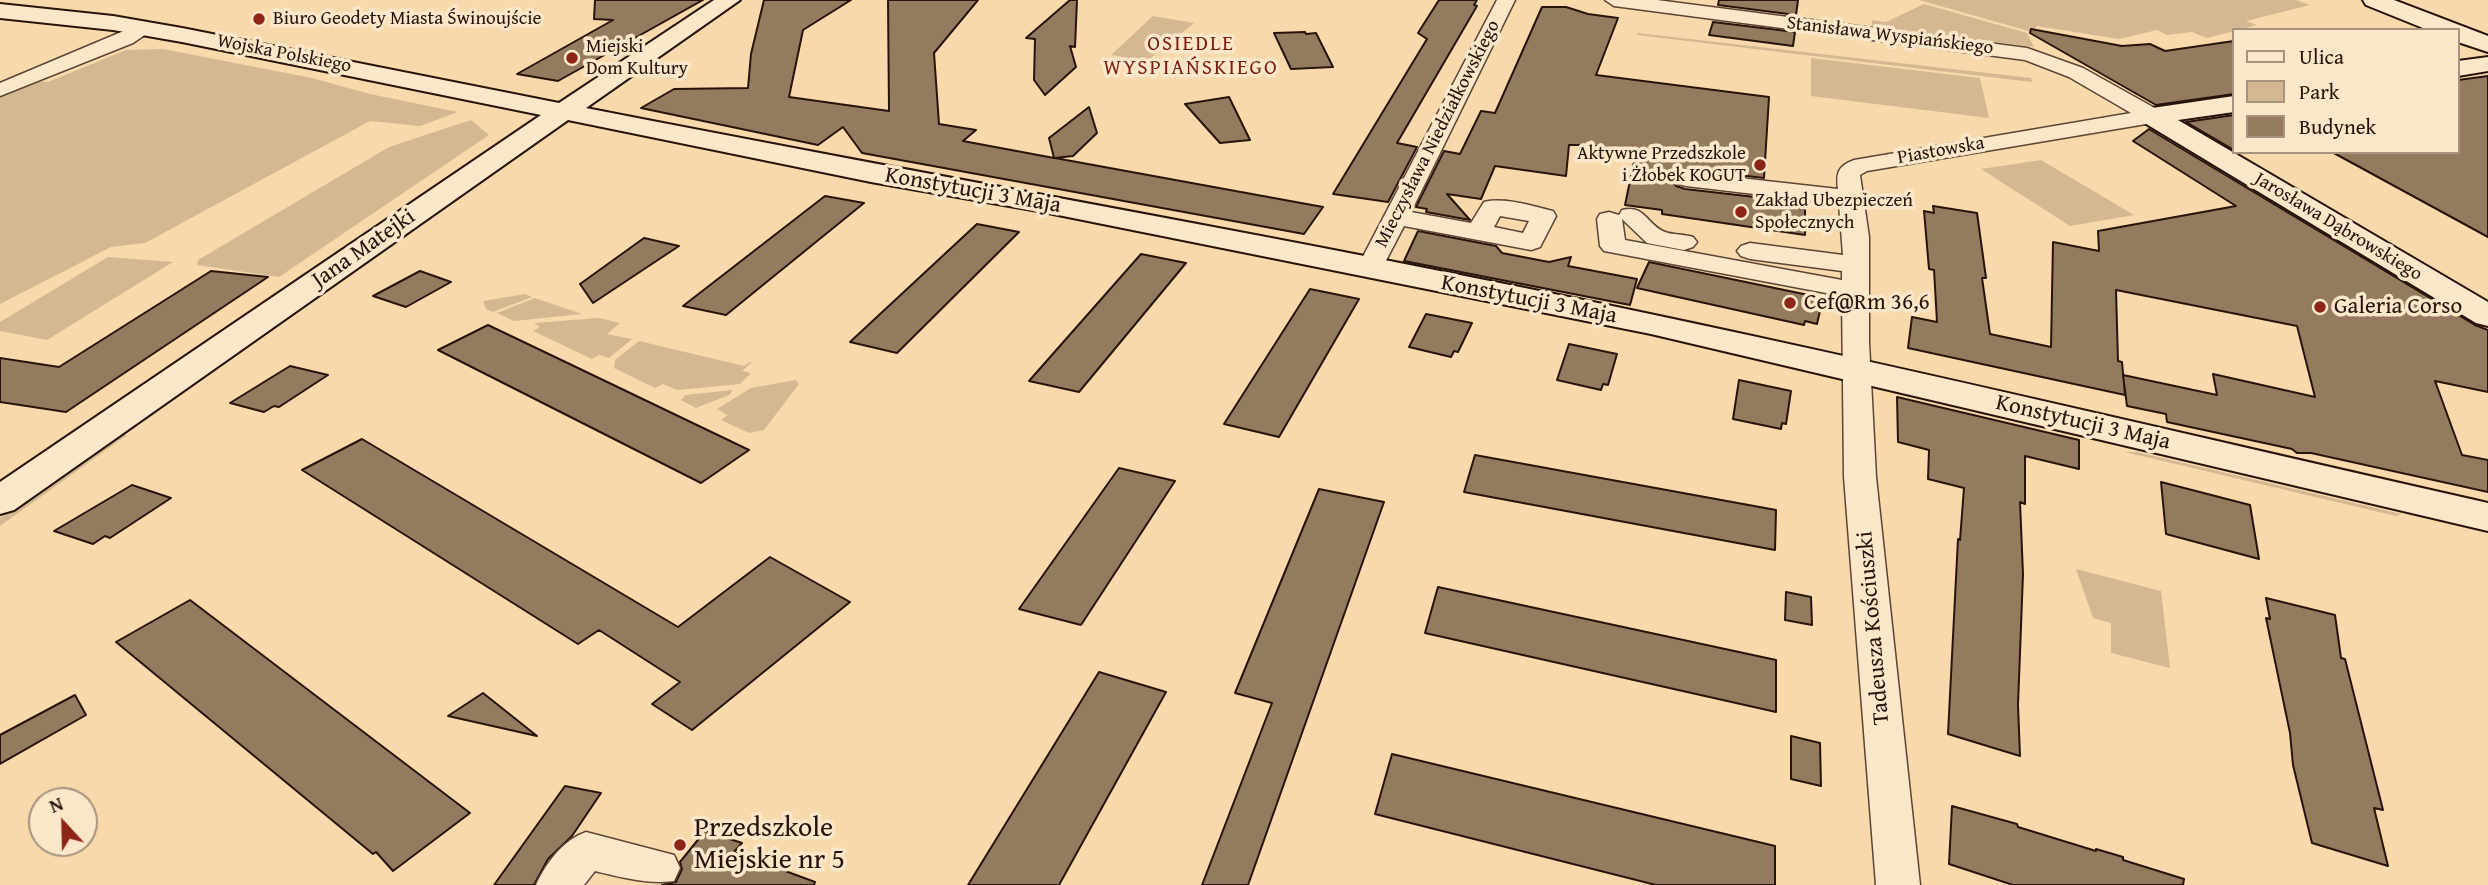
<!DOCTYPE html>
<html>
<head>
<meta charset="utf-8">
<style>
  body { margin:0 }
  #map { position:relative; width:2488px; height:885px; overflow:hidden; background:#f7d9ac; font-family:"Gentium Book Plus",serif }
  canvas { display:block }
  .legend { position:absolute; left:2232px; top:28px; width:228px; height:126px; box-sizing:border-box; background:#fae6c9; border:2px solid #a6927d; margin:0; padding:9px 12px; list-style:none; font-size:21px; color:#28140c }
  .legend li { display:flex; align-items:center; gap:14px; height:35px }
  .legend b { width:35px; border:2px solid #a6927d }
  .north { position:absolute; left:28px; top:787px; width:70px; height:70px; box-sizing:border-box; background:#fae6c9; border:2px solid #a6927d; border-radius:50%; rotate:338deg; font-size:19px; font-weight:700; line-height:28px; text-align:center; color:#28140c }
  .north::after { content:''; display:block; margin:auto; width:24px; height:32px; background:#8f2418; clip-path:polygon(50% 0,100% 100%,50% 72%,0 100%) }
</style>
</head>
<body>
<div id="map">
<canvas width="2488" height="885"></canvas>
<ul class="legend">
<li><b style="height:9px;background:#fae6c9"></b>Ulica</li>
<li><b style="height:19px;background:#d4b891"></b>Park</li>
<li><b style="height:19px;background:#947a5f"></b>Budynek</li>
</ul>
<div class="north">N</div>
</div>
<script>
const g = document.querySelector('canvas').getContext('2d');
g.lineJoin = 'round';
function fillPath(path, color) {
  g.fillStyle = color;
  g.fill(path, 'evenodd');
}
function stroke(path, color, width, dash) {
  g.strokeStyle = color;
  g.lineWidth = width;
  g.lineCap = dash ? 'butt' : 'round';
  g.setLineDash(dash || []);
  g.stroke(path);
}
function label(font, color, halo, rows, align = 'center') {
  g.font = font + ' "Gentium Book Plus",serif';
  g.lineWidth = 7;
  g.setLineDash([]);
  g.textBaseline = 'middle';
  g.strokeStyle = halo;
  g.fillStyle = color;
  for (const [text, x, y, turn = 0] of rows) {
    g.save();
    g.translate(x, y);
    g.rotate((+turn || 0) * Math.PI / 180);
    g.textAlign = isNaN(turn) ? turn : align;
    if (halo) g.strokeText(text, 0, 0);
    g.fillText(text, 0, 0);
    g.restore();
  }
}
fillPath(new Path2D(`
  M1919,0H2296L2310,5L2246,21L2257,25L2207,38L2192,32L2167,35L2157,30L2119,39L2037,26L2032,32Z
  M1924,4L2027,33L2034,47L1872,26V20L1886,22Z
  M1153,16L1194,23L1147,61L1111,55Z
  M1637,33L2031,78L2032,82L1637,35Z
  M163,49L312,78L370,94L458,112L420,126L370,121L145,243L111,247L0,304V95L33,81L48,82L126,50Z
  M1811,58L1980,78L1989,118L1811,96Z
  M471,120L489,135L279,277L197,265L198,260L389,147Z
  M2041,160L2134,215L2070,226L1981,169Z
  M108,257L173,262L47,340L0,331V322Z
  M525,294L532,297L493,312L486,309L483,301Z
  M535,298L582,314L514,321L497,313Z
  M599,318L620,323L607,334L632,339L609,358L599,355L592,359L533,331L540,327L534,323Z
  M639,341L744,366L750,362H752L742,371L751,373L740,384L677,390L663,384L655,388L614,368L615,360Z
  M796,380L799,384L764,430L749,433L721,420L728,415L717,409L751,388Z
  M733,390L729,395L696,408L681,400L685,395Z
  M121,434L127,435L0,526V518L31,493Z
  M2125,452H2137L2401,514L2396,516Z
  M2076,569L2161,591L2170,668L2111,653V623L2093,618Z`), '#d4b891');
const building = new Path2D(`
  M595,0H703L558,81L517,74L613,20L594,19Z
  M764,0H851L803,30L789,97L889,111L888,0H978L934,53L939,124L976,130L963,141L1054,158L1049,138L1089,107L1097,133L1073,156L1055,158L1323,207L1304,234L862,153L843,127L818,145L641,108L674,89L748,88L751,54Z
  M1070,0H1077L1075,47L1070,46L1076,67L1045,95L1034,80L1035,39L1026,38Z
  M1439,0H1477L1474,5L1477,6L1397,143L1417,147L1388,202L1333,194L1427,39L1418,33Z
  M1719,0H1798L1796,15L1718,5Z
  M1542,7H1566L1588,14L1618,18L1596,75L1769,97L1764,178L1686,169L1677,171L1671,179L1676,186L1685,189L1764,198L1763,203L1805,209V235L1662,214V210L1625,205L1636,152L1589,145H1569L1566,176L1495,166L1481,199L1447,194L1470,220L1426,212L1427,209L1416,207L1444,151L1460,154L1481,111L1495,113Z
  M1713,22L1795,32L1793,46L1709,35Z
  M2031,29L2122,46L2150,44L2165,51L2234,41V94L2156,105L2030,33Z
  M1305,32L1306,34L1316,33L1333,67L1291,69L1274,33Z
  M2488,76V237L2332,152H2458V80Z
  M1229,97L1250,140L1220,143L1185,104Z
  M2234,115V150L2186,122Z
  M2149,129L2475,325L2488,330V392L2435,381L2462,455L2488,460V492L2311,453H2297L2292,449L2167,422L2166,414L2127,406L2123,375L2217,395L2213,374L2315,397L2297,326L2116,290L2118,361L2122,362L2125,395L1908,348L1912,317L1937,322L1934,270L1929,269L1924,211L1934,213L1933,206L1977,213L1986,278H1982L1990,334L2051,347L2053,242L2099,251L2098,231L2236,206L2133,141Z
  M825,196L864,203L726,315L683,306Z
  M977,224L1019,232L897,353L850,342Z
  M1418,231L1496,246L1502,253L1549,262L1571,257L1568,266L1637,279L1630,305L1404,261Z
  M644,238L679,246L593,303L580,284Z
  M1141,254L1186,263L1079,392L1029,381Z
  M1649,262L1823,298L1817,324L1805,321L1804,325L1637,288Z
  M211,271L268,277L66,412L0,402V358L59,367Z
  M420,271L451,282L406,307L373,296Z
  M1310,289L1359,299L1279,437L1224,424Z
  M1426,314L1472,323L1458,352L1454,351L1451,357L1409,347Z
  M488,325L578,368L749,450L701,483L438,350Z
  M1569,344L1617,354L1608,385L1603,384L1601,390L1557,380Z
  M290,366L328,375L279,407L274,406L264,412L230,403Z
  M1739,380L1791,391L1786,424L1782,423L1781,429L1733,419Z
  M1897,397L2079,440V469L2025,456V504L2020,502L2023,574L2018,705L2020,756L1948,734L1958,539L1960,540L1964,488L1928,479L1929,450L1898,442Z
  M362,439L678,627L770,557L850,602L692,730L652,704L680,682L599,630L578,644L302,470Z
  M1475,455L1776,510L1775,550L1464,492Z
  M1119,468L1175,481L1081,625L1019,609Z
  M2161,482L2250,505L2259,559L2166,534Z
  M132,485L171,498L110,538L105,536L93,544L54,531Z
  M1319,489L1384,502L1248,885H1202L1272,703L1235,693Z
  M1438,587L1776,660V712L1425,633Z
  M1786,592L1811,597L1812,625L1785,620Z
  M2266,598L2335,615L2341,658L2345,659L2383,810L2374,808L2388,866L2312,843L2293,765L2290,733L2266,618L2270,619Z
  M190,600L470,813L393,871L376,852L373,854L116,642Z
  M1099,672L1166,692L1059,885H968Z
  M483,693L537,736L448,716Z
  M75,695L86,715L0,764V735Z
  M1791,736L1820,743L1821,786L1791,779Z
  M1392,754L1775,846V885H1656L1375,814Z
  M565,786L601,793L572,836L548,859L534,885H494Z
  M1952,806L2017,824L2018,827L2096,851V849L2123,857V860L2184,879L2183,885H2013L1949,864Z
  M705,831L742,843L734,852L815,882L814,885H662L676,882L682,869L680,862Z`);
fillPath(building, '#947a5f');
stroke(building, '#28140c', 2);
const street = new Path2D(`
  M1497,0H1515L1411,212L1471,223L1484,202C1504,197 1533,206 1553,211L1556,216L1540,247L1531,250L1404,226L1379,274L1370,276L1361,274L1357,268ZM1500,216L1529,221L1523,233L1494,227Z
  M1605,0H1657L2027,48L2083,68L2160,111L2163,116L2160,121L2152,123L1867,171L1860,175L1869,237V342L1876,477L1920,885H1876L1844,477L1842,296L1604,251L1600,246L1597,219L1600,214L1609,212L1619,215L1622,210C1645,204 1647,225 1665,232C1673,235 1684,234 1693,237L1697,242L1693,247L1684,250L1647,243L1622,219L1625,240L1842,280V271L1750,259L1741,256L1737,251L1741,246L1750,243L1843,255L1839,204L1686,186L1678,184L1674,179L1678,174L1686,172L1838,189C1836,173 1838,166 1854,160L2131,113L2069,77L2025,60L1614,6Z
  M145,22L155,28L133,43L0,96V83Z
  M586,832L674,855L680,868L674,881C649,885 620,877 595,871L584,885H536C546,863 563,840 586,832Z`);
const secondary = new Path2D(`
  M714,0H740L586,108C941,178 1297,239 1650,314C1930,373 2209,440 2488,503V531L1651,334L1038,211L871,182L568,120L14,510L0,514V482L541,115L182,42L113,30L0,18V4L113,16L182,28L559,103Z
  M2363,0H2394L2488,36V52L2458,42V30H2428L2366,5Z
  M2488,57V71L2458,76V61Z
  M2234,96V112L2178,120L2488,302V326L2476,323L2143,122L2139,116L2143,110L2152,108Z`);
stroke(street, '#5c4534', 3);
stroke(secondary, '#28140c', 4);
fillPath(street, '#fae6c9');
fillPath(secondary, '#fae6c9');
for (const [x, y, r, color] of [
  [259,19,7,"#8f2418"],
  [572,58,7,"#8f2418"],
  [1760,165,7,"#8f2418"],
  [1741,212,7,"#8f2418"],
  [1790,303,7,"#8f2418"],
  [2320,307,7,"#8f2418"],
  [680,845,7,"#8f2418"]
]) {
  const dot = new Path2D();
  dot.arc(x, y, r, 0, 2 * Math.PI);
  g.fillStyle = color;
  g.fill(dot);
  stroke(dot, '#fae6c9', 2.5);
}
label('19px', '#28140c', '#fae6c9', [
  ["Biuro Geodety Miasta Świnoujście",273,19],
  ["Miejski",586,47],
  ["Dom Kultury",586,69],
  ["Aktywne Przedszkole",1746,154,"right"],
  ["i Żłobek KOGUT",1746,176,"right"],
  ["Zakład Ubezpieczeń",1755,201],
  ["Społecznych",1755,223]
], 'left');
label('19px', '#28140c', '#fae6c9', [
  ["Stanisława Wyspiańskiego",1890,36,7],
  ["Wojska Polskiego",284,54,11],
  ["Mieczysława Niedziałkowskiego",1438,134,-63],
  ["Piastowska",1941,151,-10],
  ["Jarosława Dąbrowskiego",2338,227,31]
]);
g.letterSpacing = '2px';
label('21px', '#7a1f14', '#fae6c9', [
  ["OSIEDLE",1191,45],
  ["WYSPIAŃSKIEGO",1191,69]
]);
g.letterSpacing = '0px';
label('23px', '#28140c', '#fae6c9', [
  ["Konstytucji 3 Maja",973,191,10],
  ["Jana Matejki",364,249,-35],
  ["Konstytucji 3 Maja",1529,300,11],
  ["Konstytucji 3 Maja",2083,423,13],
  ["Tadeusza Kościuszki",1874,628,-95]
]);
label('23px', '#28140c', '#fae6c9', [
  ["Cef@Rm 36,6",1804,303],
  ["Galeria Corso",2334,307]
], 'left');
label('28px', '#28140c', '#fae6c9', [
  ["Przedszkole",694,829],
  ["Miejskie nr 5",694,861]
], 'left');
</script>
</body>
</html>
